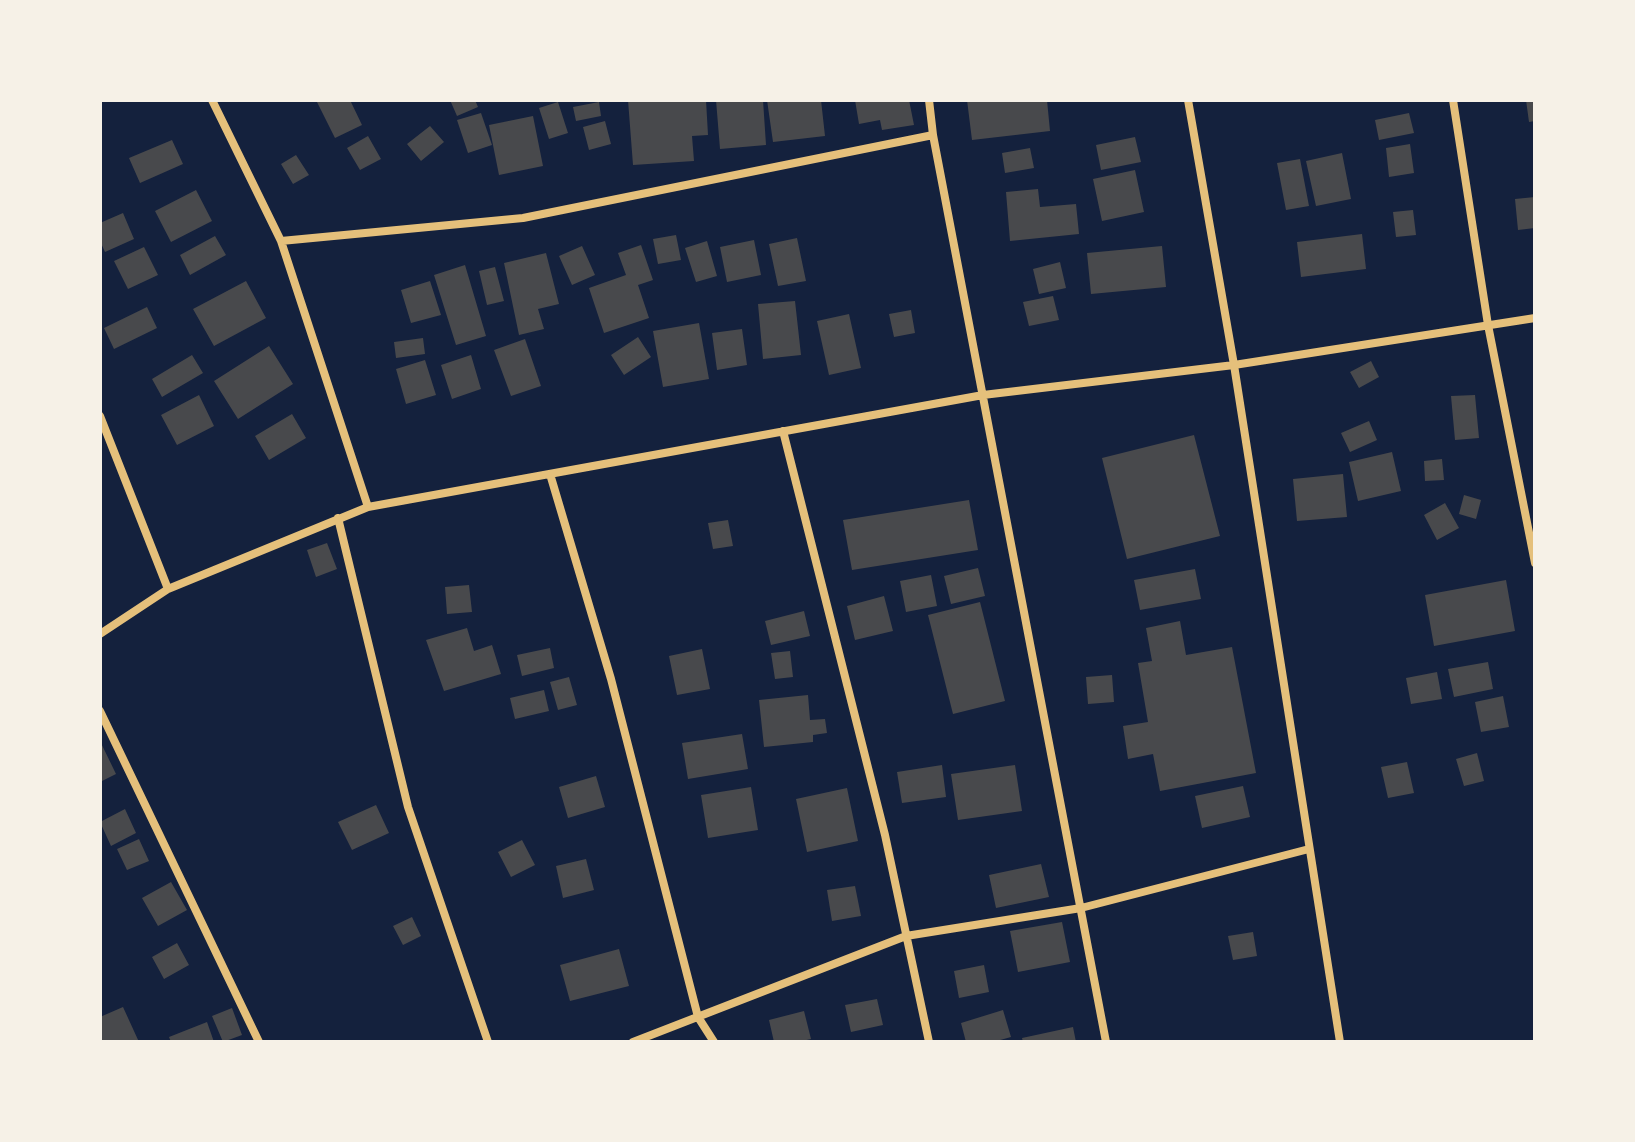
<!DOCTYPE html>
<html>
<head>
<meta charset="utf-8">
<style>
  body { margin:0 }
  #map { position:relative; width:1635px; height:1142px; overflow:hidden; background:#14213d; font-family:Lato,sans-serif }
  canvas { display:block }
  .frame { position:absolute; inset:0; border:102px solid #f6f1e7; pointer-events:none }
</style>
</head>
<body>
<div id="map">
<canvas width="1635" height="1142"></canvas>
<div class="frame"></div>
</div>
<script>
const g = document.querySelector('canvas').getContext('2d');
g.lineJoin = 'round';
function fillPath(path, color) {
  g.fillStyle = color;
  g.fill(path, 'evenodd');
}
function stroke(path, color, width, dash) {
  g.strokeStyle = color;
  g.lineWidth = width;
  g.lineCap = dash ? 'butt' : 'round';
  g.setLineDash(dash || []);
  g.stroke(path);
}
fillPath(new Path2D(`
  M316,100H350L362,125L335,138Z
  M450,100H475L478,107L457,116Z
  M628,100H706L708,135L692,136L694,161L633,165Z
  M716,100H763L766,145L720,149Z
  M767,100H821L825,136L773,142Z
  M855,100H909L914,125L882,130L880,120L859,124Z
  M967,100H1047L1050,131L972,140Z
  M1526,100H1535V121L1529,122Z
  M558,102L568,133L549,139L539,108Z
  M599,102L601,116L576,121L573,107Z
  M481,113L492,145L468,153L457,120Z
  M1409,113L1414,133L1379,140L1375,120Z
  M533,116L543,166L499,175L489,125Z
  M605,121L611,144L589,150L583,127Z
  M430,126L444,142L421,161L407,144Z
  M368,136L381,159L360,170L347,148Z
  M1135,137L1141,162L1101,170L1096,145Z
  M172,140L183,164L140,183L129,158Z
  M1410,144L1414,173L1389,177L1386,148Z
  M1030,148L1034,168L1005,173L1002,153Z
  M1342,153L1351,199L1316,206L1306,161Z
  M296,155L309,175L293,184L281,164Z
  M1300,159L1309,206L1286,210L1277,163Z
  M1135,170L1144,212L1102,221L1093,179Z
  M1038,189L1040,207L1076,204L1079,234L1010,241L1006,192Z
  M196,190L212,221L171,242L155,211Z
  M1535,197V228L1518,230L1515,199Z
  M1413,210L1416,235L1396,237L1393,212Z
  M123,213L134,239L105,252L100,241V223Z
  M1362,234L1366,269L1301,277L1297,242Z
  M676,235L681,260L658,264L653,239Z
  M215,236L226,255L190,275L180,255Z
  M797,238L806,281L778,286L769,244Z
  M754,240L761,275L727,282L720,247Z
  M707,241L717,276L696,282L685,248Z
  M641,245L653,280L638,285L649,318L604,333L589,288L626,275L618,253Z
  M582,246L595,275L572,285L559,256Z
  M1162,246L1166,287L1091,294L1087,253Z
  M144,247L158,275L128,289L114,261Z
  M546,253L559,304L538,309L544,329L519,335L504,263Z
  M1060,262L1066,288L1039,294L1033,269Z
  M465,265L486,336L456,345L434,275Z
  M495,267L504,301L487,305L479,271Z
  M246,281L266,318L214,346L193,309Z
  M430,281L441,315L411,323L401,290Z
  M1053,296L1059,320L1029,326L1023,302Z
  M795,301L801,355L763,359L758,304Z
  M147,307L157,328L114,349L104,328Z
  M911,310L915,333L894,337L889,314Z
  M849,314L861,368L829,375L817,321Z
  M699,323L709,379L663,387L653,331Z
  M742,329L747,365L717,370L712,333Z
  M638,337L651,357L624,375L611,355Z
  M423,338L425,354L396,358L394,342Z
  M525,339L541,386L511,396L494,350Z
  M269,346L293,384L238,419L214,381Z
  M192,355L203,373L162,397L152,379Z
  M471,355L481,389L452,399L441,365Z
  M425,360L436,395L406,404L396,369Z
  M1371,361L1379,377L1359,388L1350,372Z
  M199,395L214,426L177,445L161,415Z
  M1475,395L1479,438L1455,440L1451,396Z
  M292,414L306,438L269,460L255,436Z
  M1369,421L1377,440L1350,452L1341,433Z
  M1194,435L1220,536L1127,559L1102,458Z
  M1392,452L1401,491L1358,501L1349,462Z
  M1442,459L1444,480L1425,481L1424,461Z
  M1343,474L1347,517L1297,521L1293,479Z
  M1464,495L1481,500L1476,519L1459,514Z
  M969,500L978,550L852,570L843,520Z
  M1445,503L1459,528L1437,540L1424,515Z
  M728,520L733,546L713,549L708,523Z
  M327,543L337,569L316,577L307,550Z
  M978,568L985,596L951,604L944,576Z
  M1195,569L1201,599L1140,610L1134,580Z
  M931,575L937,606L906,612L900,581Z
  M1506,580L1515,631L1434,646L1425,595Z
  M469,585L472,612L447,614L445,587Z
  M884,596L893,631L855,640L847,606Z
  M980,602L1005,701L953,714L928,615Z
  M804,611L810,636L771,645L765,621Z
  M1180,621L1186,655L1232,647L1256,773L1160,791L1153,754L1128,759L1123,726L1148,722L1138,663L1152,661L1146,628Z
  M467,628L474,651L492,645L501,674L444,691L426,640Z
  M550,648L554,668L522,676L517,655Z
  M702,649L710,689L677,695L669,656Z
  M790,651L793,677L775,679L771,653Z
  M1488,662L1493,689L1454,697L1448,669Z
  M1437,672L1442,699L1411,704L1406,678Z
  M1112,675L1114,702L1088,704L1086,677Z
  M569,677L577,705L558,710L550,682Z
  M544,690L549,711L515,719L510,698Z
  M808,695L810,720L825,719L827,733L813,735V742L764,747L759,700Z
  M1503,696L1509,727L1481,732L1475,702Z
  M742,734L748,769L688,779L682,743Z
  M100,741L116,774L100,782Z
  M1477,753L1484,781L1464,786L1456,759Z
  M1407,762L1414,793L1388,798L1381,767Z
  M942,765L946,797L902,803L897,772Z
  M1015,765L1022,811L958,820L951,774Z
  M596,776L605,807L568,818L559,787Z
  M1243,786L1250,817L1202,828L1195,796Z
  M751,787L758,830L708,838L701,795Z
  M847,788L858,841L807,852L796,799Z
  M376,805L389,833L352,850L338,822Z
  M125,809L136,833L111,846L100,822Z
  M139,839L149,861L127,870L117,849Z
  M522,840L535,865L511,877L498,852Z
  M586,859L594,890L563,898L556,866Z
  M1041,864L1049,897L996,908L989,875Z
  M171,882L187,910L158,926L142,898Z
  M855,886L861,916L832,921L827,890Z
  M412,917L421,936L403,945L393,926Z
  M1062,922L1070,962L1018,972L1010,931Z
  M1253,932L1257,956L1233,960L1228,936Z
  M177,943L189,965L164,979L152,957Z
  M619,949L629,986L570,1001L560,965Z
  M984,965L989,992L959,998L954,971Z
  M877,999L883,1025L851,1032L845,1005Z
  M123,1007L139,1042H100V1017Z
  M232,1008L242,1035L223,1042L212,1016Z
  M1003,1010L1011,1037L993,1042H966L961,1023Z
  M804,1011L811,1039L798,1042H774L769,1020Z
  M207,1022L214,1042H171L169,1037Z
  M1073,1027L1076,1042H1023L1022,1038Z`), '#48494c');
stroke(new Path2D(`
  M212,100L281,241L368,507
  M929,100L933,135L1106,1042
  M1188,100L1234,365L1340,1042
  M1453,100L1488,325L1535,563
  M281,241L523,218L933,135
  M100,416L168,589
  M783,431L885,835L929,1042
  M550,474L611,679L698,1017L714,1042
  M338,518L408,807L488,1042
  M100,634L168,589L368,507L983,395L1234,365L1535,318
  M100,711L259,1042
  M633,1042L906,936L1081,908L1309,849`), '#e5c07b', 8);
</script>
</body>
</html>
